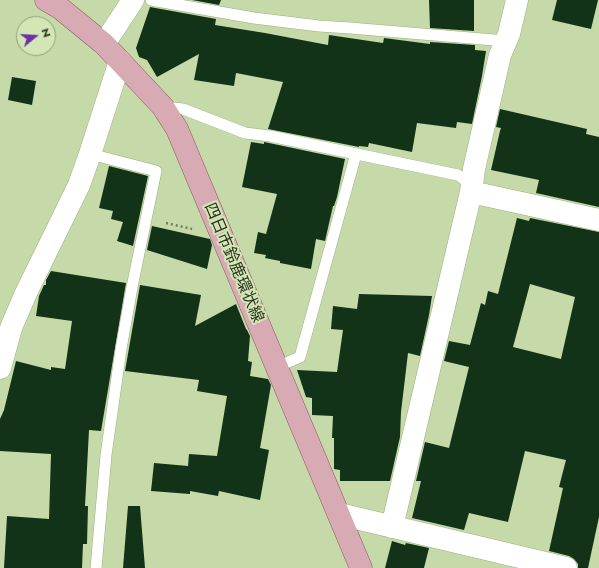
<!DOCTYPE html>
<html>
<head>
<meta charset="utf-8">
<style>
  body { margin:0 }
  #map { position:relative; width:599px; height:568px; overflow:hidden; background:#c5daa8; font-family:Jost,sans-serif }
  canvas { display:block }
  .north { position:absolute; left:16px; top:16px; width:40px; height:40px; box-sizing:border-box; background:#d2e7b5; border:1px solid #8f9f79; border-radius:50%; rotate:72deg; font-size:11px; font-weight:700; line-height:16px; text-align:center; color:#2a321f }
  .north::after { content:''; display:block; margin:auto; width:14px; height:18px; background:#712fa3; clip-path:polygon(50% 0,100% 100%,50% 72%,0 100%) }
</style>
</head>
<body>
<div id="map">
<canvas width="599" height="568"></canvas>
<div class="north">N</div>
</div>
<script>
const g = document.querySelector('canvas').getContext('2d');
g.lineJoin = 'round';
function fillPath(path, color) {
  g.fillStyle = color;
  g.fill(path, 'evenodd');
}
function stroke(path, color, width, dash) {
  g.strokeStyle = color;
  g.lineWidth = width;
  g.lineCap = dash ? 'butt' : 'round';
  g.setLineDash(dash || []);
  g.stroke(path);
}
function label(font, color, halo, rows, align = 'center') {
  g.font = font + ' Jost,"Noto Sans JP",sans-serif';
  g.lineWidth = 4;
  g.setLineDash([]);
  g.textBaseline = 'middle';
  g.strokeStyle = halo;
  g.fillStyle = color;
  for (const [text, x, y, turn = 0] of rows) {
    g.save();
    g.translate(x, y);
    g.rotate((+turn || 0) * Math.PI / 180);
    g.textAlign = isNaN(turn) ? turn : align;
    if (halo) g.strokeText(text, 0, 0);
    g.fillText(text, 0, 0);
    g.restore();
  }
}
fillPath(new Path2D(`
  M192,0H221L219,5Z
  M429,0H474V31L430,28Z
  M557,0H598L591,29L552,20Z
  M150,7L216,19L215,25L265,33L328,45L329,35L383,43L384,38L430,44V42L475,45V50L486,51L482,76L472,124L457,122L456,128L417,123L412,152L369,143L368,147L359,146V147L268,129L283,82L236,73L234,86L194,80L199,54L157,77L147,60L139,57L136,48Z
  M12,77L36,81L32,105L8,100Z
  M500,109L587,129L586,134L599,137V207L536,193L539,180L491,170L500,131L501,128L496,127Z
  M251,142L264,144V142L269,143L345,159L337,197L334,206H333L325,241L316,239L311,269L280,263V261L265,258L266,255L254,253L258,232L266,234L277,194L242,187Z
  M109,166L148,176L133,246L117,241L123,222L111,219L113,211L99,208Z
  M517,218L529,221L530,218L599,232V517L588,568H578V564L574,559L569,556L549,551L563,488L559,487L566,460L525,451L508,522L469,513L464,530L412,518L421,481H416L425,442L449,448L469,367L444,361L449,341L470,345L481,303L485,305L488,291L498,294ZM530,284L575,297L561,359L513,347Z
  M152,226L210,239L212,245L207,269L147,250Z
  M51,271L126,283L101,431L89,430L85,506H88L87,544H83L82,568H4L7,516L49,519L51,454L0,451V419L4,410L16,361L51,370V367L65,369L72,321L36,316L39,296L44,285H46V280Z
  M140,285L201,295L195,326L236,304L246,329L247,330L250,336L248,361L252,362L250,376L268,379L271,385L260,448L269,450L260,500L219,491L218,496L190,491V494L151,491L154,463L188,466L189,454L217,456L227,396L197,391L199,380L125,371Z
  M359,294L432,296L429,315L420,356L408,353L401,412L400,437L390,481H340V470L334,469V438H332L333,416L312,415V398L306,397L297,370L337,372L343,330L331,329L333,306L357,309Z
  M128,506H140L145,568H123Z
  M392,541L405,545L406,543L429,548L424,568H385Z`), '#123317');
const lane = new Path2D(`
  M151,0L254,18L319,26L350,28L506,41
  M163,107L183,109L245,133L270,136L458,175L472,186
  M90,154L156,171L132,287L121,349L106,455L96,568
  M277,367L300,357L356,154`);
const street = new Path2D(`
  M104,44L133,0
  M471,192L599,220
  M0,368L11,328L26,293L79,185L90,154L120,61
  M339,514L566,568
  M392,527L471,192L474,169L500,55L509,34L517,0`);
const primary = new Path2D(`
  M46,0L60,8L104,44L163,107L177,129L361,568`);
stroke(lane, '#9cb080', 12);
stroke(street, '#9cb080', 23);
stroke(primary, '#8a5b5f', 23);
stroke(new Path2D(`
  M166,223L192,229`), '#717f5d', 2.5, [2, 3]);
stroke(lane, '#fff', 11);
stroke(street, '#fff', 22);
stroke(primary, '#d8aab3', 22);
label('16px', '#2a321f', '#d2e7b5', [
  ["四日市鈴鹿環状線",233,263,67]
]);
</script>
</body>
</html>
